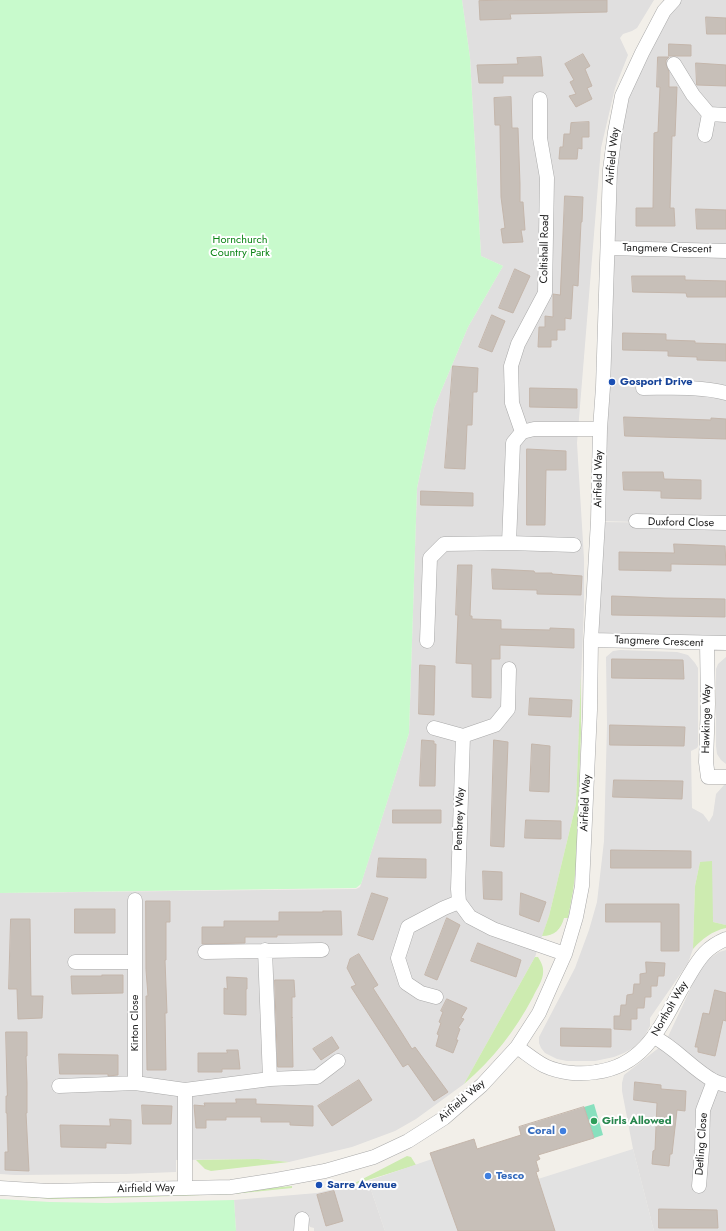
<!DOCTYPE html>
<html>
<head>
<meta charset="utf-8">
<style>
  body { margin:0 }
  canvas { display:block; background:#f2efe9 }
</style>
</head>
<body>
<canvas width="726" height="1231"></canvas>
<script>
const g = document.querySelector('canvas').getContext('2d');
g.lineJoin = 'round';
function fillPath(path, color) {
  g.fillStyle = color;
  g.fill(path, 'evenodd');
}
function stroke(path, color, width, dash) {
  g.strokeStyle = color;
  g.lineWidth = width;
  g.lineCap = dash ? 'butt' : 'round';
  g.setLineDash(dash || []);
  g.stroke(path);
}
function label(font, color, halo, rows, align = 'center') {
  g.font = font + ' Jost,sans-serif';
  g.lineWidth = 4;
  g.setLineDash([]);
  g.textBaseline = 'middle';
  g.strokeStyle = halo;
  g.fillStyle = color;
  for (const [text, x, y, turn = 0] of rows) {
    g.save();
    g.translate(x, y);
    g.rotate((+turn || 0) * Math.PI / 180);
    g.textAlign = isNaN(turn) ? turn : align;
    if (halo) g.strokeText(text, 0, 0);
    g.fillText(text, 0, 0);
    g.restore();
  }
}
fillPath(new Path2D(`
  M462,0H654L637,28L632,31L623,34L620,38L628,55L615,88L601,148L577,443L584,559V606L576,804L549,916L535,957L464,1084L416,1119L395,1131L352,1147L289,1162L258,1159L176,1160V1172L125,1174L15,1175L0,1174V893L356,889L360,887L409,733L417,488L434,408L468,327L503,266L481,256L470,58Z
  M674,0H726V642L592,639L599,522L686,523L598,521L610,170L622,96Z
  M620,650L677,652L688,655L695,663L698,668V746L697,748L691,751L692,808L703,814L709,822L713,815L716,794L724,785L726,784V925L713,922L700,862L695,886L693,949L688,963L650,1018V1026L644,1037L633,1048L624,1053L614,1057L595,1061H567L557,1059L545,1053L541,1048L539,1043V1037L575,968L589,930L597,902L604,841L607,725L606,657L613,651Z
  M726,657V764L721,760L717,754L716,746V669L718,664Z
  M726,950V1231H654L633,1149L622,1091V1083L624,1075L665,1043L697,975L702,967L706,961L719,952Z
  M368,1181L385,1231H314V1228L310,1227L308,1224V1216H297L295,1231H236L234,1200L317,1193Z`), '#e0dfdf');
fillPath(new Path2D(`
  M581,675V733L576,867L573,891L568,918H564C561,929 555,936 542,936L549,916L576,804Z
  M712,861L713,922L726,925V928C712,931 702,939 693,949L695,886L700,862Z
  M535,957H538C541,962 544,967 543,974C542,982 536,990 533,997C515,1031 493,1059 464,1084Z
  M407,1156L411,1157L416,1165L349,1186Z
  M258,1159L289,1162L211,1171L205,1169L196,1160Z
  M292,1186V1188L233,1194L114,1198L52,1199L0,1195C97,1199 195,1196 292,1186Z`), '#cdebb0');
fillPath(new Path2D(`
  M0,0H462L470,58L481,256L503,266L468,327L434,408L417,488L409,733L361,884L356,888L0,893Z
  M0,1199L50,1202L107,1203L234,1200L236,1231H0Z`), '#c8facc');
fillPath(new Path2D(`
  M594,1104L603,1135L594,1138L584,1107Z`), '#88e0be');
fillPath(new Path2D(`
  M633,1149L654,1231H555L538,1179Z
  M432,1159L458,1231H385L368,1181Z`), '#e2e2e2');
const building = new Path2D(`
  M522,0H607V12L510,14L511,19L480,20L479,1Z
  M706,17L726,18V34H707Z
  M669,44L691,45V56H669Z
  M583,54L590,66L585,69L592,86L587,88L592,99L576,107L569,96L576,94L570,82L574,80L565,64Z
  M541,57L543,76H503V83H479L477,65L518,64L517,58Z
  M658,57H669L666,60V64L669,72V87H677L675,136H672L670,208H674L675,226H636V208H653L654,133L658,132L660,87H657Z
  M696,63L726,65V86L697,85Z
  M511,97L512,128H518L520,184V202H523L525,230H521L523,242L503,243L501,229L505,228L501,197L500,125H495L494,98Z
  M589,122V137H582V149L578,148L577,159H559L560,147H563L564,134H570L571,123Z
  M565,196L583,197L582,222H581L578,286L573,285L571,319L565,318V330H557V340H551V347H538L539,327H545V316L553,317V294L560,295Z
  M696,209L726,210V229H697Z
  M515,269L530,276L513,313L499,308Z
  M632,276H685V280L726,281V297H687L686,293L633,292Z
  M492,315L505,321L492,352L479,347Z
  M623,333L666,334V340L695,341V343L726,344V361L697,360V357L668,356V351L623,350Z
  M453,366L478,368L477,392H473L472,425H467L465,469L445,468Z
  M530,388L577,389V408L530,407Z
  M624,417L711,420V418L726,419V439L625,436Z
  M527,449L566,451V470H546L545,525H527Z
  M623,472H663L664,479L701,480V499L661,498V491L624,490Z
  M421,491L473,493V506L421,505Z
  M674,544L725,546L726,565L671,564V571L619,570V552L674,553Z
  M458,565H472L470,616H472V619L501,620V629L550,630V628L574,629V648L500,645V659H491V698L472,697V664L456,663L458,615H456Z
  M492,569L534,571L535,573H552V574L582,576L581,595L537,594V590L493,589Z
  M612,596L665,598L725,599V617L612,615Z
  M612,659L683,660L684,679L612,678Z
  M420,665L435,666L434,715L419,714Z
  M530,698L572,700L571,717L529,715Z
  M610,725L685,727L684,746L610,745Z
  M422,740L434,741V744H436L435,786H420Z
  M494,740L508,742L504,847L491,846Z
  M532,744L550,746L549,792L530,791Z
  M614,780L683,781L682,799L613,797Z
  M393,810H441V823H393Z
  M526,820L561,821V839L525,838Z
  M611,850L691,851V868H611Z
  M379,858L426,859V878L377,877Z
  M483,871L502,872V900L484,899Z
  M372,893L388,898L373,940L358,935Z
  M521,893L546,902L539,922L520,915Z
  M146,901H170V922H166V960H165L167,1013H165L166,1070H147L146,996H148L146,970Z
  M606,904H679V951H661V922H606Z
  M75,909H115V933H75Z
  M323,911H341L342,935H277V937H245V943L202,944V927H224V921H279V912H323Z
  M447,918L460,925L437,980L425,975Z
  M11,919H30L31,996H43L42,1018L18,1019L17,989H9Z
  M478,943L521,960L516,977L471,961Z
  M359,954L378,985L373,988L400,1030L412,1049L415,1047L448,1092L434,1101L408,1064L403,1067L351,987L356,985L347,968L350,959Z
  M646,962L665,963L664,976H658L657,986H651V997H645L644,1008H637V1019H631V1030L614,1029V1016H620L621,1005H626L627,995L633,994L634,984H640V974L646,973Z
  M102,975H123V993L72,994L71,976H102Z
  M227,977L247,978V989H246V1015L224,1014V988L227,989Z
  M275,980H294L295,997H292V1018V1017L293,1067H278Z
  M715,990L726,993V1021L723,1020L715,1056L698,1052V1047H695L703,1013L709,1014Z
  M447,999L467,1008L461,1018L464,1019L458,1028L460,1029L456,1040H458L453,1053L436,1046L439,1035L437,1034L441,1023L439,1022L443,1012L441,1011Z
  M561,1028L611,1029V1047L561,1046Z
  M6,1032H27V1056H26L27,1083V1113H26L29,1171L5,1170V1152H8L7,1113H6V1096H7Z
  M332,1037L339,1048L321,1060L313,1049Z
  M227,1050H238L240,1069H222V1072H198V1053H227Z
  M59,1054L118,1055V1075L108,1076V1074H60Z
  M359,1080L372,1100L332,1126L318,1106Z
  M635,1082L661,1085V1089L686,1091L685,1111L677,1110L672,1154H670L669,1166L652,1164L653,1151L655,1150L657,1103L634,1100Z
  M236,1099H256V1104L313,1106V1126L290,1125V1122H261V1117H226V1120H206V1128H196L194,1105L205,1106L204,1103H236Z
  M142,1105L172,1106L171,1124H143Z
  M584,1107L594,1138L538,1155L540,1159L536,1161L539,1171L536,1172L555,1231H458L430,1153L474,1139L477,1149L521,1135L519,1127Z
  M110,1119L131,1120V1144L106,1143V1148L61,1147L60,1125L110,1126Z
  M334,1191L343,1221L326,1226L317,1195Z
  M659,1209L717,1210L718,1228H659Z`);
fillPath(building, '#c7bfb8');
stroke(building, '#c4b6ab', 1);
const minor = new Path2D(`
  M674,64L693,95L709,114L726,115
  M540,99V138L547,178L545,293L518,344L511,366L512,403L522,432L534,429H600
  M705,135L709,114
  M608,248L726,251
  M643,388C668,388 702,386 726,393
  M636,521L726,523
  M509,543L513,443L522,432
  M591,640L726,643
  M427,641L430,558L444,544L509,543L574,545
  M707,643L708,704L706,762L708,777H726
  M434,728L463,736L495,725L508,709L509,669
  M463,736L458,889L459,902L470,917L493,929L565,954
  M135,900V1083
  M265,950L270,1079
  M205,952L322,950
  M75,962H135
  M436,997L421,993L406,983L398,958L408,927L444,908L459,902
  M654,1037C676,1048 692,1069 714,1081C718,1083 722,1084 726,1085
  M517,1047C526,1053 535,1061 545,1066C560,1073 580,1075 596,1072C651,1065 664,1016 690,974C700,957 707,947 726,939
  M59,1086L135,1083L185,1090L270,1079L317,1077L338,1061
  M185,1090V1188
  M699,1186L702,1150L703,1110L714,1081
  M0,1188L48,1191L185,1188L231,1187L276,1180L325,1171L374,1157L408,1141L444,1118L482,1085L517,1047L539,1013L565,954L576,917L582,886L590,710L591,640L598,521L600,429L603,387L610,170L615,132L622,96L642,53L664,11L674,0
  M301,1231L302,1219`);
stroke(minor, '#a9a9a9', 15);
stroke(minor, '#fff', 14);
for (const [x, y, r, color] of [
  [612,382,4,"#1a4fb4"],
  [594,1121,4,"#2e9e5b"],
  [563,1131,4,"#3f7fe0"],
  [488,1176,4,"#3f7fe0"],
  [319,1185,4,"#1a4fb4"]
]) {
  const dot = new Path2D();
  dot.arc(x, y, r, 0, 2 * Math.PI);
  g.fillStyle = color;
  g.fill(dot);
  stroke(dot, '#fff', 1.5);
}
label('11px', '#222', '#fff', [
  ["Airfield Way",613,156,-84],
  ["Coltishall Road",545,249,-89],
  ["Tangmere Crescent",667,249,1],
  ["Airfield Way",599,479,-89],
  ["Duxford Close",681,523,1],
  ["Tangmere Crescent",659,642,2],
  ["Hawkinge Way",707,719,-89],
  ["Airfield Way",586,803,-87],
  ["Pembrey Way",460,819,-88],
  ["Northolt Way",670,1009,-60],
  ["Kirton Close",135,1023,-90],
  ["Airfield Way",462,1101,-41],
  ["Detling Close",702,1144,-86],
  ["Airfield Way",146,1189,-1]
]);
label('11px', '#0c8416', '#fff', [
  ["Hornchurch",240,240],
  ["Country Park",240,253]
]);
label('bold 11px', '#164399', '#fff', [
  ["Gosport Drive",620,382],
  ["Sarre Avenue",327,1185]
], 'left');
label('bold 11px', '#27864d', '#fff', [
  ["Girls Allowed",602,1121]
], 'left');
label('bold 11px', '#366cbe', '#fff', [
  ["Coral",555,1131],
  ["Tesco",496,1176,"left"]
], 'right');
</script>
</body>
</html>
